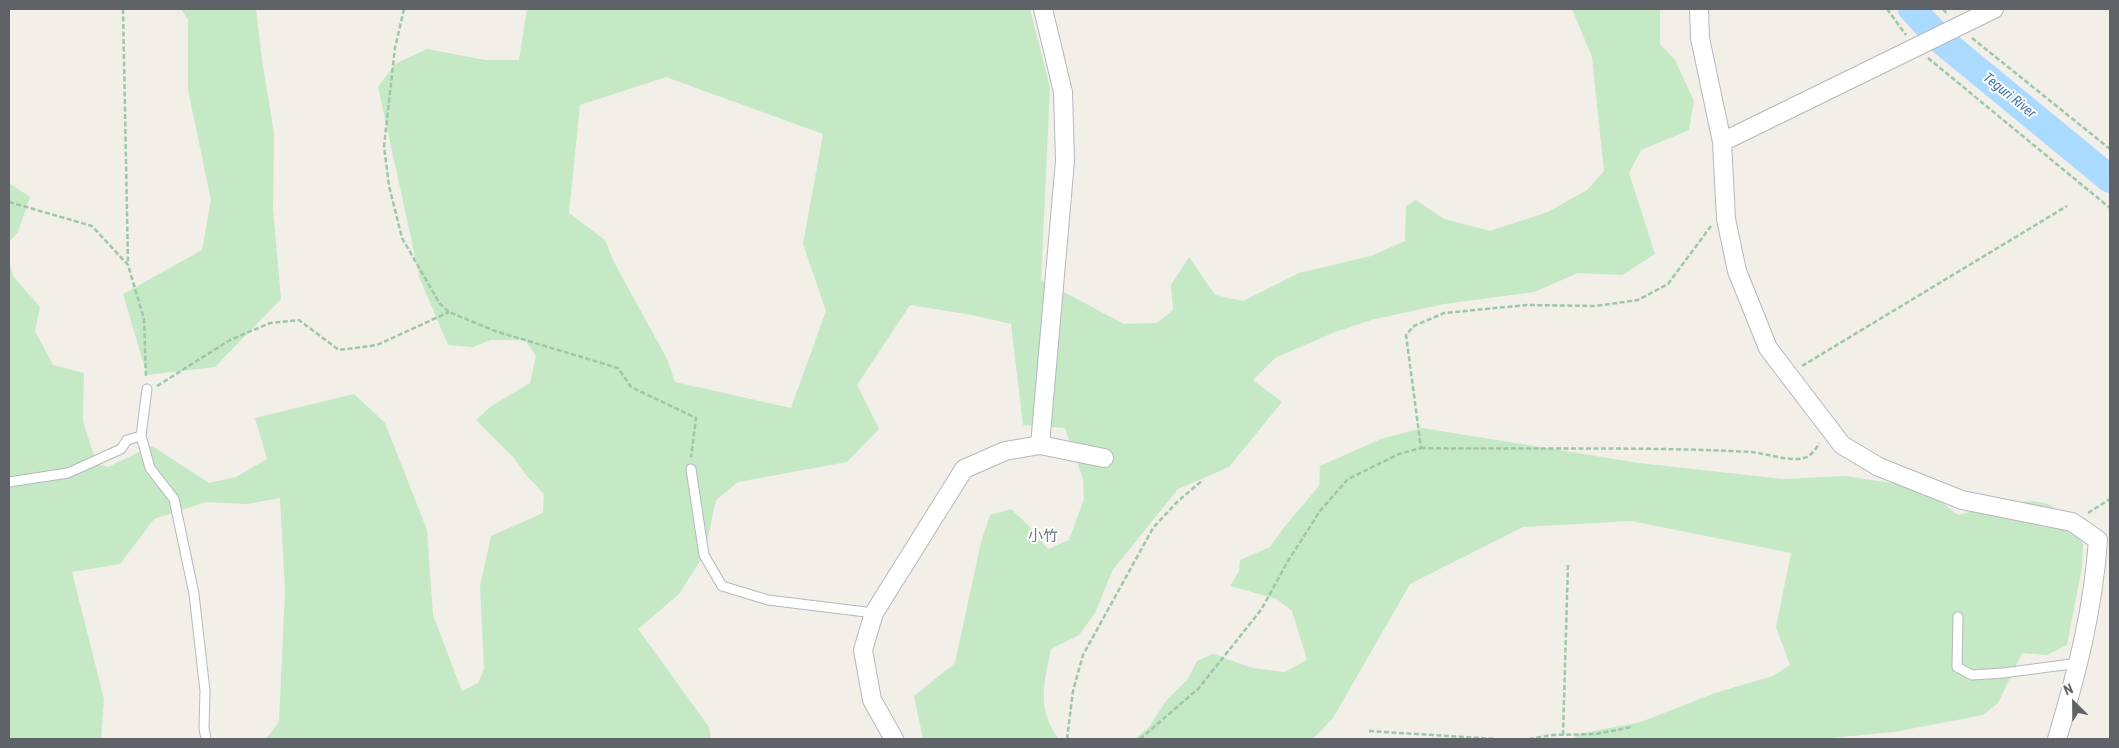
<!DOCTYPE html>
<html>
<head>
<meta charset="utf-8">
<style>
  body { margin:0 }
  #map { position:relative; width:2119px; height:748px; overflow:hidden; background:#f1efe8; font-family:"Roboto Condensed",sans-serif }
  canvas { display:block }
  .frame { position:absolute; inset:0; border:10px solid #5f6368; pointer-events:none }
  .north { position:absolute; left:2049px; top:678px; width:50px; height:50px; -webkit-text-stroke:4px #fff; paint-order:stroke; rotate:337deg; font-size:14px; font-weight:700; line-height:20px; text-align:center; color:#5f6368 }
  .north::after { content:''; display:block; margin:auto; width:18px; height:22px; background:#5f6368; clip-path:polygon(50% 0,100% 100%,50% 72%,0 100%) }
</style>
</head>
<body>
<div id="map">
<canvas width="2119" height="748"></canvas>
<div class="frame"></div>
<div class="north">N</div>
</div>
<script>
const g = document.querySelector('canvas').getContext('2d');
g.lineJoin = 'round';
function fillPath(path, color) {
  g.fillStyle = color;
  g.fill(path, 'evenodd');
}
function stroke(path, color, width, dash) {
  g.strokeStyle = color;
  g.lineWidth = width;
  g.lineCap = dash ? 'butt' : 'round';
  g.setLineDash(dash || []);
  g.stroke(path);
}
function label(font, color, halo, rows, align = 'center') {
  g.font = font + ' "Roboto Condensed","Noto Sans JP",sans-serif';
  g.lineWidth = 4;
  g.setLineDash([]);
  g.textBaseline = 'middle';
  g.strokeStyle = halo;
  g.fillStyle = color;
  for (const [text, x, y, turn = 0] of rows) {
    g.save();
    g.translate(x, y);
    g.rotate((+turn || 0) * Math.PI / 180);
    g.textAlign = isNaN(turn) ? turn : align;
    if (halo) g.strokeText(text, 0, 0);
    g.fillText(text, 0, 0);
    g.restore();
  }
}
fillPath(new Path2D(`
  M181,9H256L262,60L274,133L273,208L281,299L215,367L147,375L123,294L202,250L211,200L188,90V20Z
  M527,9H1030L1050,88L1041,280L1124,324L1157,323L1173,310L1171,285L1189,257L1215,295L1243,301L1299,273L1371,256L1405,241L1406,206L1416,200L1444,219L1490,231L1548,212L1587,190L1604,171L1592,57L1572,9H1660V44L1675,60L1694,101L1689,130L1641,150L1629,173L1655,254L1622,275L1578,273L1534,292L1444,304L1371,320L1335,332L1275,358L1253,380L1282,402L1229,467L1178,489L1112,571L1095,613L1079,635L1051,649C1044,683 1036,709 1059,739H923L914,696L955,663L981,542L990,515L1011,509L1028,525L1048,549L1069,540L1084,499L1083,479L1065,428L1023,425L1011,324L972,315L910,305L857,385L879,429L847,462L738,482L716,500L704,555L679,594L638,629L709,727L711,739H266L279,722L285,591L280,498L247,504L206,502L154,519L120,564L72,572L104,699L101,739H9V259L13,276L40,307L35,331L53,365L84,373L83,421L96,463L108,467L152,446L209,483L236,477L267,459L255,418L354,394L385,423L427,530L433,615L462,691L478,683L484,669L480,586L491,536L543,513L544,494L526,475L514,458L476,420L490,407L530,383L536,356L525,340H491L473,347L448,345L420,279L378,87L395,64L427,49L485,60H519ZM666,77L823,134L803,244L826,311L791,408L675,382L667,359L614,262L605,240L569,213L580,105Z
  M9,183L30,197L18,232L9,242Z
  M1422,428L1639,463L1783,479L1845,476L1911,486L1936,498L1958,515C1981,510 2034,493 2053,507C2063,514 2074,533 2083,543L2082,567L2067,645L2047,655L2022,653L1998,703L1983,715L1894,732L1820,739H1572L1579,734L1641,722L1715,693L1773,676L1790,665L1776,627L1791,553L1631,521L1523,527L1410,584L1333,718L1313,739H1135L1149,727L1166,701L1188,679L1197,661L1213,654L1252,668L1285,672L1307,660L1292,611L1277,599L1230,586L1239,571L1240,560L1270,547L1285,526L1319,486L1320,466L1381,439Z`), '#c5e8c5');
stroke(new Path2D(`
  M1912,9L1942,41L2110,179`), '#aadaff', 28);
const service = new Path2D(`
  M147,389L141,436L150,468L174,499L194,594L205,691L204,728L206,739
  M691,469L704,555L722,586L768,600L874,613
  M9,482L68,473L121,449L127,440L141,436
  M1958,617L1957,667L1972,675L2003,673L2079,663`);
const minor = new Path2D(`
  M1699,9L1700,38L1722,142
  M1994,9L1722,142L1726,219L1737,271L1768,348L1842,445L1879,467L1962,500L2072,522L2098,540C2093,611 2077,672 2057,739
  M1040,445L1065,161L1063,92L1043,9
  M894,739L872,700L863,650L874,613L964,469L1005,451L1040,445L1104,458`);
stroke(service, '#b5b8bc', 11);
stroke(minor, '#b5b8bc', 20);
stroke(new Path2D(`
  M123,9L128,263
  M404,9L395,48L384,146L389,186L402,238L440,304L449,312L495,331L618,368L631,387L696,418L691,457
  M1887,9L1906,35
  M1943,9L1948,15
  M1972,38L2110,149
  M1928,58L2110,208
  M9,202L92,226L128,265L144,319L146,377
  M1802,366L2067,206
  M157,386L230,340L270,323L299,320L339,350L377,345L449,312
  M1421,448C1531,450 1641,446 1751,452C1766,453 1798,465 1810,455C1814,452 1817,447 1819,443
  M2088,513L2110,499
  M1369,731L1496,739
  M1563,735L1568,564
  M1067,739L1073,691L1083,655L1153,528L1178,501L1203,480
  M1140,739L1198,689L1261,610L1288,561L1320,511L1348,479L1399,454L1421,448L1406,335L1414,326L1444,313L1527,305L1596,306L1638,300L1668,284L1711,226
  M1529,739L1552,735L1596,734L1632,727`), '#9cc7a9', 2.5, [5, 2.5]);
stroke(service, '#fff', 9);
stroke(minor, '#fff', 18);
label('italic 14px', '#4174aa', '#fff', [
  ["Teguri River",2009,96,39]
]);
label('15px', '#70757a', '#fff', [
  ["小竹",1043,537]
]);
</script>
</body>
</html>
